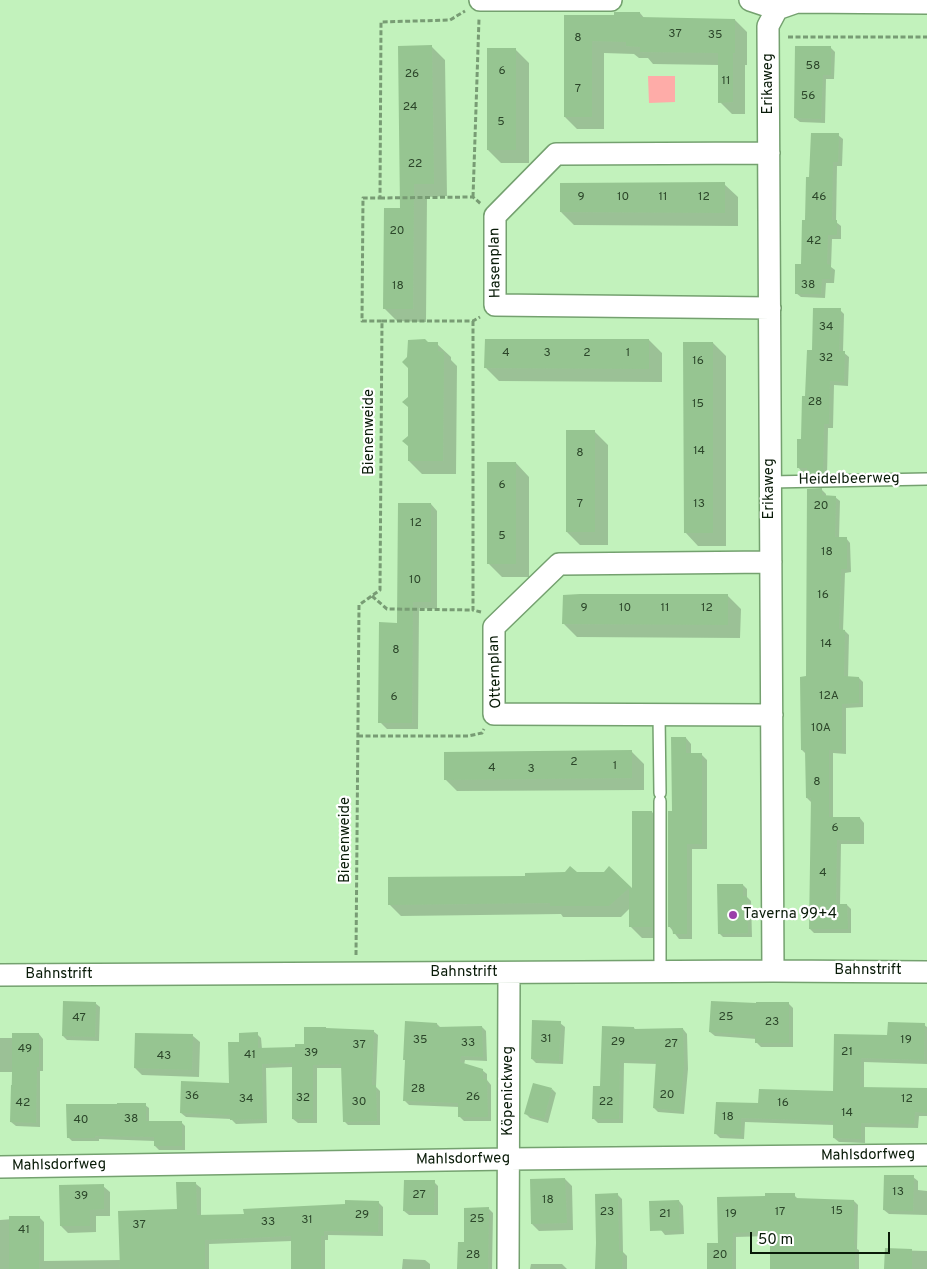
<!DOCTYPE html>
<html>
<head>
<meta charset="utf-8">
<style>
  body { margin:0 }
  #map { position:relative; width:927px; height:1269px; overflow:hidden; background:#c2f2bc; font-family:Overpass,sans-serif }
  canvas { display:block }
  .scale { position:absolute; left:750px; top:1232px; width:140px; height:22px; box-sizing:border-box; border:2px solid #091b08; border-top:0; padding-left:6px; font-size:15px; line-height:18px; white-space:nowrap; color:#091b08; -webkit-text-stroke:4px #fff; paint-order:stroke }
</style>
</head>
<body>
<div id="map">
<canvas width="927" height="1269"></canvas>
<div class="scale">50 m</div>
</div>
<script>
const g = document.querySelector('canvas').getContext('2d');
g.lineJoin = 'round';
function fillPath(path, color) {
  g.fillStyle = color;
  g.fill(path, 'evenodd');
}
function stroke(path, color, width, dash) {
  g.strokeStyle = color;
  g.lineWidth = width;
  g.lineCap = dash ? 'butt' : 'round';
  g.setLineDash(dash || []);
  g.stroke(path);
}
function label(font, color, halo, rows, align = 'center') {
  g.font = font + ' Overpass,sans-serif';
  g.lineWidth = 4.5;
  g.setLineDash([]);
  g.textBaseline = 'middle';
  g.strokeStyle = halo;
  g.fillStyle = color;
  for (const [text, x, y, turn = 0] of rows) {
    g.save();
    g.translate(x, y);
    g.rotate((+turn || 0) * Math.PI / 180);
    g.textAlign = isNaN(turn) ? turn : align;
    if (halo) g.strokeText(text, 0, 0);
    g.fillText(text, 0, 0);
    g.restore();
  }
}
fillPath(new Path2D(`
  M648,76H675V102L649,103Z`), '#feaca8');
fillPath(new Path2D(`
  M640,13L645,19L735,20L747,32V65H745V114H732L720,102L719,65L653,64L648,58H639L634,54L604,53V129H577L565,117V16L615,17Z
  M432,47L445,60L447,196L427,197L426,322L397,321L384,308Z
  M831,48L835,52L834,79H826L825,123L800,122L795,118Z
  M515,49L529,63V163H501L488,150Z
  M838,135L843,139L842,166H837L836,222L841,226V239H832L831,267L835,270L834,283H826L825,298L801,297L796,293L802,265L810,178Z
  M724,184L738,197V226L574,225L561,212Z
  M840,310L844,314L843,352L849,357L848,386L834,385L833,428H828L827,477L813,478L809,473V472H802L798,467L802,440L806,397Z
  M649,340L662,353V382L499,381L486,368Z
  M428,343L437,344L451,357V360L457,366L456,474H422L409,461V397Z
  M713,343L726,356V546H698L685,532Z
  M594,431L608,445V545H580L567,532Z
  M516,463L529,477V577H502L489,564Z
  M822,490L826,494V497H835L840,501L839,538H846L850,543L851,572L845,573L843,631H845L849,635L848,678H859L863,682V707L846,708V754L833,753V818H860L864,823V844H841L840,905H847L851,909V933H814L810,929L812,803L807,798L806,754L802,750Z
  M431,504L437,511V609L419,608L418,729H387L380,722L398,624Z
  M727,595L741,609L740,638L577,637L564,624Z
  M686,738L691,744V754H701L707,760V849H692V939H679L669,926L673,813Z
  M632,752L644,764V790L457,791L445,779Z
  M652,812L663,824V938H642L630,926V908L621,917H563L561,914L401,916L389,904L526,877L576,873L604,874L609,868L633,891Z
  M743,885L747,889V897L751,901L752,937H723L719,933Z
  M95,1003L100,1007L99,1041L67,1040L63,1036Z
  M789,1004L793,1008V1047H761L757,1043V1039L715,1036L710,1032Z
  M560,1023L565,1027L563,1064L536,1063L532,1059Z
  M437,1024L441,1028L482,1027L486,1031L487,1061L465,1060L464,1065L482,1070L487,1074V1080L491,1085V1121H464L459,1116V1107L409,1105L405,1101Z
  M924,1025L927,1027V1064L864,1062V1088L927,1089V1116H919L918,1128L865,1127V1143L839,1142L834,1138V1125L745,1122L744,1139L720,1138L716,1134L759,1105L835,1092L836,1036H889Z
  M634,1028L636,1030L683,1029L687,1034L688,1069L684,1114L658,1112L654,1108L657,1064L624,1063L623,1123H598L593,1118L601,1087Z
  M327,1030L373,1031L378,1035L376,1087L380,1091V1125H348L344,1121L343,1068H317V1123H298L293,1119V1067L266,1068L267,1123L236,1124L231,1119L186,1117L181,1113L230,1084L240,1043L257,1034L261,1038L262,1049L297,1048L305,1045Z
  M39,1034L43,1039V1071H40V1127L16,1126L11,1122L12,1072H0V1038H13Z
  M193,1036L200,1042L199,1077L142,1075L135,1068Z
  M552,1089L556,1093L548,1123L530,1118L526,1114Z
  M145,1105L149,1108V1122H181L185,1126V1150H159L155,1146V1141L99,1139V1141H72L68,1137Z
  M913,1177L918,1181V1190L927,1191V1215L889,1214L884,1210Z
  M565,1179L572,1186L573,1230L539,1231L532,1224Z
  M434,1182L438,1186V1215H409L404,1211Z
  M196,1184L201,1188V1216H245L378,1202L383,1207V1236L328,1235V1240H325V1269H292V1241L209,1244V1269H0V1220L39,1217L44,1222V1261L121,1260L178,1210Z
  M103,1186L110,1192V1216H96V1232L68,1233L61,1226Z
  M617,1194L622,1199L623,1252L627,1256V1269H596Z
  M794,1195L799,1200L854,1201L858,1205L857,1249L859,1250V1269H771L770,1237L769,1236L736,1237V1269H708L719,1244V1199Z
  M679,1201L683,1206L684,1234L665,1235L661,1230Z
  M489,1209L493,1213L492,1269H458L466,1243Z
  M886,1250L927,1251V1269H886Z
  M403,1259L425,1260L430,1264V1269H402Z
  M531,1264H562L567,1269H530Z`), '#0003');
fillPath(new Path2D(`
  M614,12H640V17L735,19V53H733V102L718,103V53L640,52V47L626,46V42L592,41V117H564V15H614Z
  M432,45L434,184H414L413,309H383L384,208H400L398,46Z
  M795,46H831V75H823L821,119L794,118Z
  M487,48H516V150H487Z
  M811,133H839L838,162H833L832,220H837V235H828L827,264L831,265L830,279H822L821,294H795V264H801L802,220H805L806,177H809Z
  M725,182V213L560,212V183Z
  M813,308H841L839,351H845L844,382L830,381L829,424H824L823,473L807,474V468H797V439H801L802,396H805L807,350H812Z
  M425,339L428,342H438V351L444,352L443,461H408V446L402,441L408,436V407L402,402L408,397V368L402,362L407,357L408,340Z
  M485,339H649V369L484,368Z
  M683,342H713V533H684Z
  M566,430H595V532H566Z
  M487,462H516V564H487Z
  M822,488V495L836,496L835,537H847V569H841L839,629L845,630L844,676L859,677V703L842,704V750H829V817H860V841L837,840L836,904H847L848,929H809L811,798H806L805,750H801L800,677L806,676L807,489Z
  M398,503H431V602H413L412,723H378L379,622L397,623Z
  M580,594H728V625L562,624L563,595Z
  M671,737H686V753H702V844H687V934H673L672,927H668V811H672Z
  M632,750V778L444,780V752Z
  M632,811H652V927H629V888L609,906H550V903L388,905V877L525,876V873L565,872L570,866L577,872H604L609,866L632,888Z
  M717,884H743V896H747L748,933L718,934Z
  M63,1001L96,1002L95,1037L62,1036Z
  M711,1001L756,1003V1002H789V1043H755V1035L709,1032Z
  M532,1020L561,1021L559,1061L531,1059Z
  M405,1021L437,1023V1027L482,1026L483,1057L461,1056L460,1062L483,1069V1079H487L488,1117H458V1103L403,1101L405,1060H403Z
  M888,1022L925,1023L924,1060L861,1058L860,1087L927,1088V1113L915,1112L914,1124L861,1123V1139L833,1138V1121L741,1118V1135L714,1134L716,1102L758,1103L759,1089L833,1091L834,1034L887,1035Z
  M602,1026L634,1027V1029L683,1028L684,1064L680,1111L653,1108L656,1060H620L619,1119H592L593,1086H600Z
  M304,1027H326V1028L374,1030L372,1085H376L377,1121L343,1122L341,1064L313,1065V1119H292V1063L262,1064L263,1119L230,1120V1115L180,1113L181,1081L229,1083L228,1042H239V1033L258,1032V1048L295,1047V1044H304Z
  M12,1033H39V1067H37L36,1123L10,1122L11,1085H12Z
  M135,1033L193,1034L192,1070L134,1068Z
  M533,1083L552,1088L544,1119L524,1114Z
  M117,1103H146V1121H182V1146H154V1137L95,1136V1138H67L66,1104H117Z
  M884,1175H914L913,1211L883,1210Z
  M565,1178L567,1223L531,1224L530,1179Z
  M404,1180H435L434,1212L403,1211Z
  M176,1182H196L197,1215L244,1214L243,1209L345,1204V1200L379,1201L378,1232L324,1231V1236H321V1269H291V1236L205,1240V1269H120L118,1211L177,1209Z
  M104,1184V1209L90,1210V1226H60L59,1185Z
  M618,1193L619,1251H623L622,1269H595L596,1243L595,1194Z
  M765,1193H795V1198L854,1200V1245H855V1269H770V1233H765V1232L733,1233L732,1269H707V1243H718L717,1197L765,1196Z
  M679,1200L680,1230L650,1231L649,1201Z
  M489,1207L488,1269H457L458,1242H464V1208Z
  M9,1216H40L39,1269H9Z
  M885,1248L912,1249V1269H884Z`), '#96c591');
const lane = new Path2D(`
  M770,482L927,479
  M659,715L660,793
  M660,801V972`);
const street = new Path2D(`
  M480,0H611
  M750,0L777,9L797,2L927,3
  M769,153L556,154L495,216V305L770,308
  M771,562L559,564L494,627V714L772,715
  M773,971L768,26L777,9
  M0,975L773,971L927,972
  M0,1167L509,1159L927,1155
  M508,1269L509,973`);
stroke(lane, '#74a16f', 14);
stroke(street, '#74a16f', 24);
stroke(new Path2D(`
  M788,37H927
  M473,197L479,19
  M380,198L473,197L481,204
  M382,321H473L480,317
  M473,321V610L481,612
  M372,596L387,609L473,610
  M358,736H468L482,733L484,729
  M356,955L359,605L380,590L382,321H362L363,198H380L381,22L450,20L465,11`), '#789c74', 3, [5, 2.5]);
stroke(lane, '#fff', 11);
stroke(street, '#fff', 21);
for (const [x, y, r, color] of [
  [733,915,5,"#9b3fa9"]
]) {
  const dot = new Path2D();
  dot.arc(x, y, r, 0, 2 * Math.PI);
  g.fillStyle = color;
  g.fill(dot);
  stroke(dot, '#fff', 2);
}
label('12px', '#2c462a', null, [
  ["37",675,35],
  ["35",715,36],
  ["8",578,39],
  ["58",813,67],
  ["6",502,72],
  ["26",412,75],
  ["11",726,82],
  ["7",578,90],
  ["56",808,97],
  ["24",410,108],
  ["5",501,123],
  ["22",415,165],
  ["9",581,198],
  ["10",623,198],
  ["11",663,198],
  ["12",704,198],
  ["46",819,198],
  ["20",397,232],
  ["42",814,242],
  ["38",808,286],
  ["18",398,287],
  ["34",826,328],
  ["4",506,354],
  ["3",547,354],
  ["2",587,354],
  ["1",628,354],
  ["32",826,359],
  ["16",698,362],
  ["28",815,403],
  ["15",698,405],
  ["14",699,452],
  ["8",580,454],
  ["6",502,486],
  ["7",580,505],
  ["13",699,505],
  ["20",821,507],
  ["12",416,524],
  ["5",502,537],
  ["18",827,553],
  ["10",415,581],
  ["16",823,596],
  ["9",584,609],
  ["10",625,609],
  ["11",665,609],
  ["12",707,609],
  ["14",826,645],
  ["8",396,651],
  ["12A",829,697],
  ["6",394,698],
  ["10A",821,729],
  ["2",574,763],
  ["1",615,767],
  ["4",492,769],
  ["3",531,770],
  ["8",817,783],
  ["6",835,829],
  ["4",823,874],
  ["25",726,1018],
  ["47",79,1019],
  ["23",772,1023],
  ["31",546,1040],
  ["35",420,1041],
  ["19",906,1041],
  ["29",618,1043],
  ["33",468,1044],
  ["27",671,1045],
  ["37",359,1046],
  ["49",25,1050],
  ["21",847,1053],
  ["39",311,1054],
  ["41",250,1056],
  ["43",164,1057],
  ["28",418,1090],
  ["20",667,1096],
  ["36",192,1097],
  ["26",473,1098],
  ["32",303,1099],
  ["34",246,1100],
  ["12",907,1100],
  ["30",359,1103],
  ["22",606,1103],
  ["42",23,1104],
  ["16",783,1104],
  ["14",847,1114],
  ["18",728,1118],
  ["38",131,1120],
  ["40",81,1121],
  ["13",898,1193],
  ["27",419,1196],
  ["39",81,1197],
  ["18",548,1201],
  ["15",837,1212],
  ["23",607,1213],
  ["17",780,1213],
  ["21",665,1215],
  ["19",731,1215],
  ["29",362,1216],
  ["25",477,1220],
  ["31",307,1221],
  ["33",268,1223],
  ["37",139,1226],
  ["41",24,1231],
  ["28",473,1256],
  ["20",720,1256]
]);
label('15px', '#091b08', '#fff', [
  ["Erikaweg",769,84,-90],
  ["Hasenplan",496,263,-91],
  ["Bienenweide",370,432,-90],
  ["Heidelbeerweg",849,480,-1],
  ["Erikaweg",770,489,-90],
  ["Otternplan",496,672,-92],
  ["Bienenweide",346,840,-90],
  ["Bahnstrift",868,971],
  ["Bahnstrift",464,973],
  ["Bahnstrift",59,975],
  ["Köpenickweg",509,1091,-90],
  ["Mahlsdorfweg",868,1156,-1],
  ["Mahlsdorfweg",463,1160,-1],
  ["Mahlsdorfweg",59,1166,-1]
]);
label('15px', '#091b08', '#fff', [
  ["Taverna 99+4",743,915]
], 'left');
</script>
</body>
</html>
